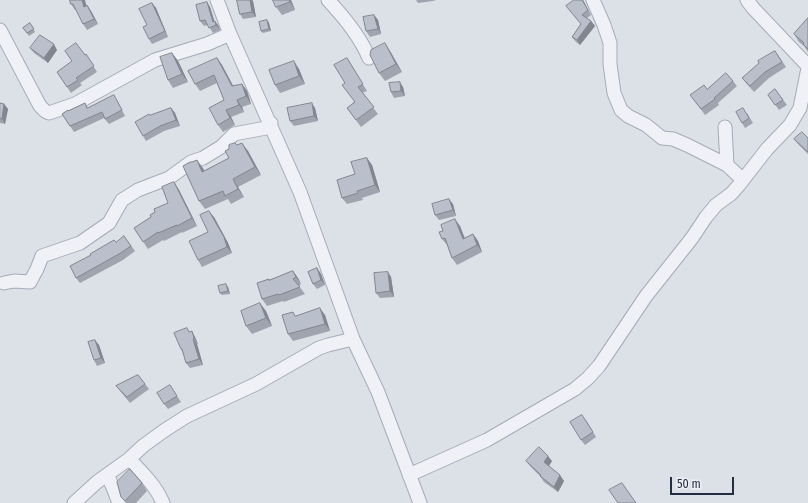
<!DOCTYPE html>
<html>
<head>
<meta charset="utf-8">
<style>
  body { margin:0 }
  #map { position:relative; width:808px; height:503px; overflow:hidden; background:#dce1e8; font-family:"Fira Sans Condensed",sans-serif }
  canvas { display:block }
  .scale { position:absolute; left:670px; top:477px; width:64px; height:18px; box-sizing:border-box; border:2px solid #252e40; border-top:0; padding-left:5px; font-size:12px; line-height:14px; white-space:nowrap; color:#252e40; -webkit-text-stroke:3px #ecf0f6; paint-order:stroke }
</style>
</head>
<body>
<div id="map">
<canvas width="808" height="503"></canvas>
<div class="scale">50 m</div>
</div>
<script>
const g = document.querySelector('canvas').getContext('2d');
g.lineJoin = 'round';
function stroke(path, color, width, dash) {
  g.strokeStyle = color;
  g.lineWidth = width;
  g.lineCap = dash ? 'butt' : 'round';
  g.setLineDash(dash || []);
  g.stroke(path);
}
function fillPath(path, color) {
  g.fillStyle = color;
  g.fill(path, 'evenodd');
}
const minor = new Path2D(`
  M217,0L230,34L300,192L353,339L378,392L420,503
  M328,0C344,17 360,36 369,58
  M593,0L604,25L610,43V64L614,93L621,110L628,116L646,125L662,138L673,139L687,145L727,165
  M747,0L753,8L808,66
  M0,30L40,106L45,111L49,113L75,104L155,60L207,44L230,34
  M725,127L727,165L743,180
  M4,283L14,281L30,282L37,269L42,256L80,243L109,223L122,200L138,190L169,178L191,162L203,158L221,147L234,134L266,128L271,123
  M129,459C142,472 156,486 163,503
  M107,475L112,485L119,503
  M409,475L487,440L575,389L588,378L599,366L646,296L692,238L706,217L716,205L731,194L739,185L767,149L790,125L800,108L808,68
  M74,503L97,482L129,459L143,446L165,430L187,416L256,384L319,348L328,345L353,339`);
stroke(minor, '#a5abb6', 15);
stroke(minor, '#eff1f6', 13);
fillPath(new Path2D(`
  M70,0L86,6L87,5L91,11L98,24L87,30L83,24L76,9L75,10L71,4Z
  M237,0H252L253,1L256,17L243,19L240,14Z
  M291,0L295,10L282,15L276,7Z
  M416,0H436L433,1L418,3Z
  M583,0L591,15L587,18L591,21L595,26L580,45L576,42L572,37L580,25Z
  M207,2L210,7L214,21L218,25L220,30L213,33L208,25L204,26L200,21Z
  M152,3L156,8L168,37L152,44L149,39L147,25Z
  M374,15L378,20L381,34L370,37L366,31Z
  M808,18V52L804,46L799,42L794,34Z
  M267,20L269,23L271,31L263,33L261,31Z
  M30,23L35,32L29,36L23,28Z
  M30,48L57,50L48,63L34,53Z
  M390,51L402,72L385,81L379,73Z
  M775,51L786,67L769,78L754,92L746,83L742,78Z
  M172,53L178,61L188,82L173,88L168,80Z
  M86,54L97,72L80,83L82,85L71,93L57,72Z
  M217,58L222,65L233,86L242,84L247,91L251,104L242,107L244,112L231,117L235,125L223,132L218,125L224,100L217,83L200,91L195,84Z
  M347,58L367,91L362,93L378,114L361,127L347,108L354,102Z
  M299,69L305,84L280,93L275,85Z
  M733,81L737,86L718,103L719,105L705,115L694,100L707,89Z
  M403,87L405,96L394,98L391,92Z
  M775,89L787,105L779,110L768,95Z
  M117,100L125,116L109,124L104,118L74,132L62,114L85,103L88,108Z
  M0,103L4,104L8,109L5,124L0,123Z
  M171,108L175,113L180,126L164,131L146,141L143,136L150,115Z
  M315,108L318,121L294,126L290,121Z
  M747,113L753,123L745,128L742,123Z
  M808,138V154L798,144L794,139Z
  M237,145L248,151L261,175L238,187L244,197L231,204L228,199L205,209L199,201L203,168L204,171L229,158V149Z
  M367,158L372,165L380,192L362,198L363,200L347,204L342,198L355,174Z
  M174,182L179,190L197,226L182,233V232L164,241L163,240L148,249L134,228L151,217L155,212L168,203Z
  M453,204L456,216L439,220L435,215Z
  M214,217L228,243L232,253L202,267L198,260Z
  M460,226L465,238L473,234L478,241L482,252L457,265L452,258L447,245L442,239Z
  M124,236L135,251L123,260L80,283L76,278L91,255L116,242Z
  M317,268L321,274L325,285L317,289L313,284Z
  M293,271L298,278L301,284L299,286L305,294L284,302L283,301L267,306L262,299L269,279L270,280Z
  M388,272L391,277L394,297L380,298L376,293Z
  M228,287L230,294L222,295L220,293Z
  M266,311L272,326L252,334L246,326Z
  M325,315L330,331L293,341L288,334L296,316Z
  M190,332L195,337L198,344H197L203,365L190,368L186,363L183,353L181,349Z
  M99,345L105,363L97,366L94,360Z
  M138,375L149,389L130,403L120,391L116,386Z
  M170,385L181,402L168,409L164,404Z
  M586,420L596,437L585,445L581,440Z
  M526,461H552L549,466L564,481L558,492L544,482L540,476L530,466Z
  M142,483L147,491L136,503H126L121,497Z`), '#9fa4af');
fillPath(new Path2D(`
  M82,0H85L88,12L84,7Z
  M250,0H252L253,1L256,17L252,12Z
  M289,0H291L295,10L290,2Z
  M582,0H583L591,15Z
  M207,2L210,7L216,26L213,22Z
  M152,3L156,8L168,37L165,31Z
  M87,5L91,11L98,24L94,19Z
  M374,15L378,20L381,34L378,29Z
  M267,20L269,23L271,31L269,29Z
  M215,21L218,25L220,30L216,25Z
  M591,21L595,26L580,45L577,40Z
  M385,43L390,51L402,72L396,64Z
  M54,44L57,50L48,63L44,58Z
  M172,53L178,61L188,82L182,74Z
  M217,58L222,65L237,93L232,86Z
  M294,61L299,69L305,84L299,76Z
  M400,82L403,87L405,96L401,91Z
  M242,84L247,91L251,104L246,96Z
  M237,100L242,107L244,112L239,105Z
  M312,103L315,108L318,121L314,116Z
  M4,104L8,109L5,124L2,119Z
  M171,108L175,113L180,126L176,120Z
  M226,110L231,117L235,125L230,118Z
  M242,143L248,151L261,175L255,167Z
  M367,158L372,165L380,192L375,185Z
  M197,160L203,168L208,180L202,172Z
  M233,179L238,187L244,197L238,189Z
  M174,182L179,190L197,226L192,218Z
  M449,199L453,204L456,216L453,210Z
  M209,211L214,217L228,243L232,253L227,247Z
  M455,219L460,226L467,246L463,239Z
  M473,234L478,241L482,252L477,245Z
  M317,268L321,274L325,285L321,280Z
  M293,271L298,278L301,284L296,277Z
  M388,272L391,277L394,297L390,291Z
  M226,284L228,287L230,294L228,291Z
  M260,303L266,311L272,326L266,318Z
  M320,308L325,315L330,331L325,324Z
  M192,331L195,337L198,344L194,338Z
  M193,339L197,344L203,365L199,359Z
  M95,340L99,345L105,363L101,358Z
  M548,456L552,461L548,467L544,462Z
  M560,475L564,481L558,492L554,487Z`), '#82868e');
const building = new Path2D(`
  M70,0H82L84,7L87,5L94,19L83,24L73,4H71Z
  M237,0H250L252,12L240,14Z
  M273,0H289L290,2L276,7Z
  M574,0H582L588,10L582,15L591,21L577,40L572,37L581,24L566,6Z
  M207,2L213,22L215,21L216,25L209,28L205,20L200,21L196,5Z
  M152,3L165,31L149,39L143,27L147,25L139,9Z
  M374,15L378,29L366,31L363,17Z
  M808,18V49L803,44L804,43L794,34Z
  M267,20L269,29L261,31L259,22Z
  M30,23L34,29L27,33L23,28Z
  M40,35L54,44L44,58L30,48Z
  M76,43L85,55L86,54L94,66L76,78L78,80L67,87L57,72L72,61L65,51Z
  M385,43L396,64L379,73L370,55L371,50Z
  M775,51L782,62L765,72L750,86L742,78L759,63L758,61Z
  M172,53L182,74L168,80L160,57Z
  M217,58L232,86L242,84L246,96L237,100L239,105L226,110L230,118L218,125L209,108L224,100L214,75L195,84L188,71Z
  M347,58L363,84L358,87L374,107L356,120L347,108L355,102L342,85L345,83L334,65Z
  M294,61L299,76L275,85L269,70Z
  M726,73L733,81L714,98L715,99L701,109L690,95L704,85L707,89Z
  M400,82L401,91L391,92L389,83Z
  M775,89L783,100L775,105L768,95Z
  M114,95L122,110L105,119L102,112L70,126L62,114L68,110V111L85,103L87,108Z
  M0,103L4,104L2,119L0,118Z
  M312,103L314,116L290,121L287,108Z
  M171,108L176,120L160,126L143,136L135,122L149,114L150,115Z
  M743,108L749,118L742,123L736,112Z
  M802,132L808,138V152L794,139Z
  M235,143L237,145L242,143L255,167L233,179L238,189L225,196L223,191L199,201L183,166L190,162H192L197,160L202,172L229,158L225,151L229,149V145Z
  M367,158L375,185L357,191L358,193L342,198L337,180L355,174L351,162Z
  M174,182L192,218L177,226V225L158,233V232L143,242L134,228L151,217L150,215L155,212L154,209L168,203L162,187Z
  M449,199L453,210L435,215L432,204Z
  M209,211L224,237L227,247L198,260L189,241L208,232L200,215Z
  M455,219L463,239L473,234L477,245L452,258L445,238L442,239L439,232L443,231L441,225Z
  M124,236L131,246L119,254L76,278L70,266L91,255L90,254L114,240L116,242Z
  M317,268L321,280L313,284L308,272Z
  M293,271L296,277L293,279L300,287L279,295L278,294L262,299L257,283L269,279V280Z
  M388,272L390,291L376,293L374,273Z
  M226,284L228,291L220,293L218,286Z
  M260,303L266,318L246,326L241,311Z
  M320,308L325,324L288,334L282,315L293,312L295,316Z
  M187,328L189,332L192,331L194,338L193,339L199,359L186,363L182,349H181L174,333Z
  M95,340L101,358L94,360L88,342Z
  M138,375L145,384L127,397L116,386Z
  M170,385L177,396L164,404L157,393Z
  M582,415L593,432L581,440L570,422Z
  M539,447L548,456L544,462L560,475L554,487L540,476L541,475L526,461Z
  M130,469L142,483L125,501L121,497L117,482Z
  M622,483L636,503H618L609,490Z`);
fillPath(building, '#b9bfcb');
stroke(building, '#82868e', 1);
</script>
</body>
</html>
